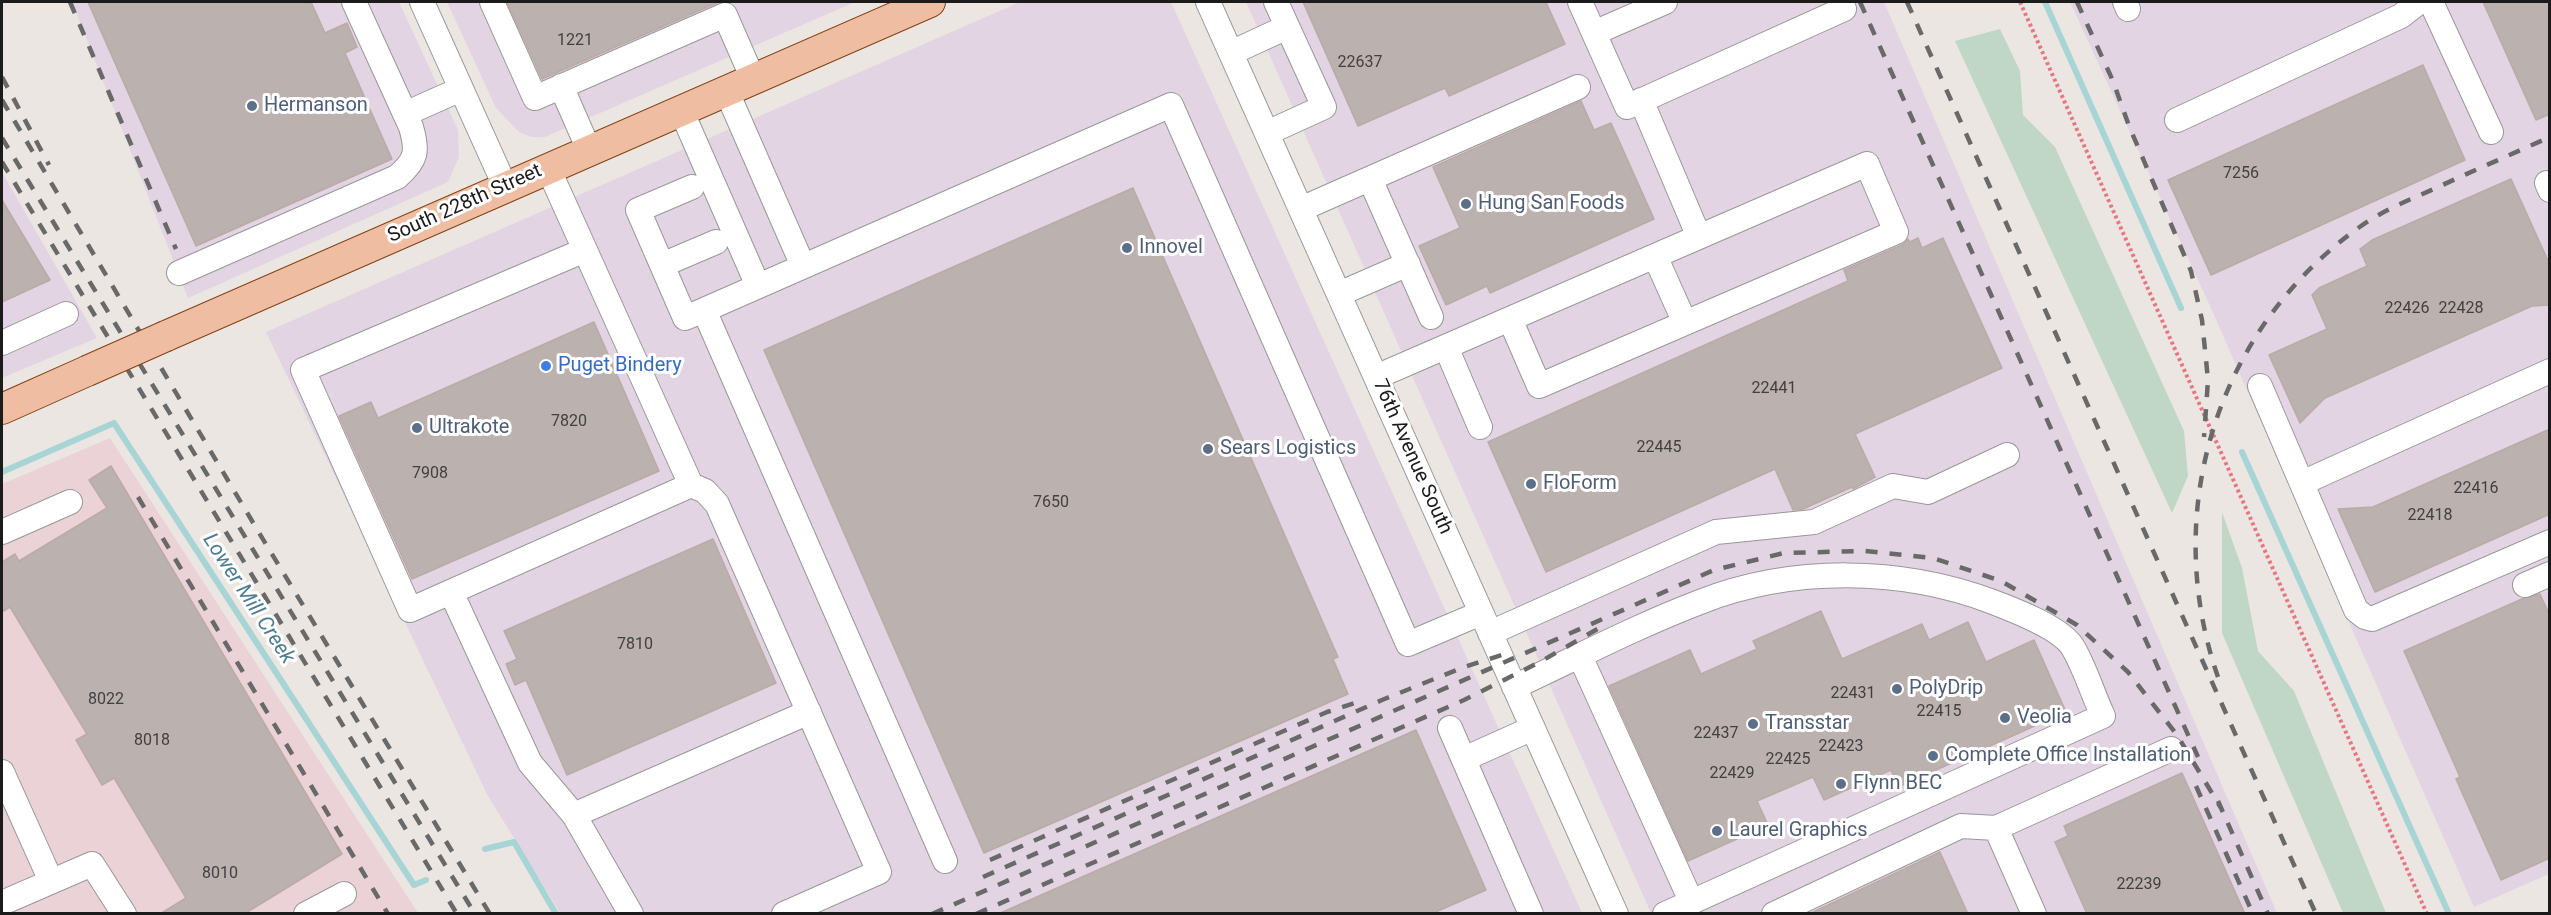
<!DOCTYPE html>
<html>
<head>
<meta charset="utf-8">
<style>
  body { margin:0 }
  #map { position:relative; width:2551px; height:915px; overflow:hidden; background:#ebe6e1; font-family:Roboto,sans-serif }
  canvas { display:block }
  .frame { position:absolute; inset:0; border:3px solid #1b1b1b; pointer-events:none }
</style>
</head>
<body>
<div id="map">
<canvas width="2551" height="915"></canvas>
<div class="frame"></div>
</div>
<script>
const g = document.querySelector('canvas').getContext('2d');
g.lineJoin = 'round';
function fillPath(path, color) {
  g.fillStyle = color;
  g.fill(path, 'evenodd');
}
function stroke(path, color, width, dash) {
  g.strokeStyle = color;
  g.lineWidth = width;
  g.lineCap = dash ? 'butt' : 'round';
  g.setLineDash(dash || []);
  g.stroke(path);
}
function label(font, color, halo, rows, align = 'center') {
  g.font = font + ' Roboto,sans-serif';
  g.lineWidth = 6;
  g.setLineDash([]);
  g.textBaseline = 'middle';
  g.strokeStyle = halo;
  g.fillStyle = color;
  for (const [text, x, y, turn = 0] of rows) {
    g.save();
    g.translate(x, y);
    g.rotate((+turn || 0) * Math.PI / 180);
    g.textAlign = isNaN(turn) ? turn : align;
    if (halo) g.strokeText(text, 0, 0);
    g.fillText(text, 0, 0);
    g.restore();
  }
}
fillPath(new Path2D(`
  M110,438L418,913H2V484Z`), '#ead2d7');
fillPath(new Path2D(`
  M72,2H399L458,130L459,157L448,182L188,298Z
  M447,2H855L545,137H531L519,132L496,108Z
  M1020,2H1171L1582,913H560L488,796L266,332Z
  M1246,2H1884L2277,913H1651Z
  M2070,2H2549V874L2474,907L2210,306Z
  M2,172L97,338L2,378Z`), '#e3d4e3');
fillPath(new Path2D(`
  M2000,29L2020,71L2023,115L2055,147L2184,431L2188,476L2172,513L1955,41Z
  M2222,512L2242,568L2258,651L2294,691L2386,913H2343L2222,633Z`), '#c0d7c7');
stroke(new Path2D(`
  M2045,2L2181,308
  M2242,452L2449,914
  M2,472L114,423L414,885L426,880
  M485,849L514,842L556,914`), '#a7d4d4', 6);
const building = new Path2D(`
  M88,2H311L325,33L347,23L357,47L345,53L392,159L196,246Z
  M507,2H719L542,79Z
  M1303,2H1546L1565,44L1449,96L1445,88L1358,126Z
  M2483,2H2550V114L2536,120Z
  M2423,65L2465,160L2211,275L2168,180Z
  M1581,101L1594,130L1611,123L1654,219L1490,293L1487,286L1446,305L1419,246L1460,228L1433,167Z
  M2511,179L2550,265V305L2532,306L2325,398L2300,423L2269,355L2327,329L2312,295L2319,288L2367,266L2360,249L2372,240Z
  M1133,188L1338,657L1333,659L1348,694L984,853L764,350Z
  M2,200L50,280L2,302Z
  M1918,238L1922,248L1943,238L2002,368L1855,434L1875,477L1853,489L1852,487L1803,509L1793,510L1775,469L1546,572L1488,442L1848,281L1844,270L1902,245L1908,239L1910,242Z
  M594,322L659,471L412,579L339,416L371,402L378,418Z
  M2550,429V514L2375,592L2338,509L2373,507Z
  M111,466L342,854L244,914H160L186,898L114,778L102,785L76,740L87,734L10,607L2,612V562L15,554L19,561L107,508L89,480Z
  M713,539L776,683L567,775L526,680L515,685L506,664L517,659L504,631Z
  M2540,594L2550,616V858L2501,880L2456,779L2460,777L2404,651L2522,599Z
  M1821,611L1842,659L1922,624L1929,640L1968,622L1986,662L2034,640L2066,712L1898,787L1891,770L1824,800L1813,777L1757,801L1768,825L1688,861L1609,686L1690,650L1701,674L1757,649L1753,641Z
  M1416,730L1486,890L1431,914H998Z
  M2182,773L2245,914H2087L2055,842L2068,836L2064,826Z
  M1940,852L1968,914H1809Z`);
fillPath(building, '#bbb1af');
stroke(building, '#bbaaa6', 1.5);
const minor = new Path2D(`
  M422,2L505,186
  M492,2L535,98L725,15L753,79
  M1208,2L1616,914
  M1580,2L1627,107L1844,9L1841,2
  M2125,2L2128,9
  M2431,2L2491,132
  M1594,33L1665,2
  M1231,53L1287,27
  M561,86L589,150
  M726,90L803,266
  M1641,100L1699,237
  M681,110L758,286
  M405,114L461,89
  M2177,120L2401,16L2419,2
  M1267,133L1324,107L1276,2
  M548,168L691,485L410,610L303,370L585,250
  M1370,179L1431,317
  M2547,183L2550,190
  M692,187L638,210L685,318L704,310
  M1301,209L1578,87
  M1655,256L1685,323
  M662,265L716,242
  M179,273L397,177C417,160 418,151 411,127L354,2
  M1339,294L1408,264
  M2,343L66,314
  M1446,347L1480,427
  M1376,377L1867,164L1896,232L1539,386L1510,319
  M2260,386L2356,610L2365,617L2372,619L2550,542
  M2302,483L2550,371
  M691,485L705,491L717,504L879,872L784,914
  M2,532L70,502
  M2525,585L2550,574
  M451,592L530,763L574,815
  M1490,633L1716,532L1814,522L1893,486L1928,492L2007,455
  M1580,656L1691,901
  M1514,687C1576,658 1637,626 1700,602C1792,566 1901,567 1993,602C2014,610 2059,627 2072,646C2084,665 2093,695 2103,716L1665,914
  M1450,728L1531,914
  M1464,759L1533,728
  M2,772L51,881
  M945,861L704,310L1171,105L1408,644L1481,613
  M2,903L92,864L124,914
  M306,914L344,894
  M631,914L574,815L809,712
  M1774,914L1961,826L1996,828
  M2034,914L1996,828L2171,749`);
const major = new Path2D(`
  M166,336L930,2
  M2,409L87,371`);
stroke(minor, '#989898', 26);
stroke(major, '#804212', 32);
stroke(new Path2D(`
  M2020,2L2427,914`), '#e77684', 4, [3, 3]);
stroke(minor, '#fff', 24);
stroke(major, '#efbda2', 30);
stroke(new Path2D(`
  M70,2L176,249
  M1860,2L2198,757
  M1907,2L2316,914
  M2077,2L2113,81L2129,126L2191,271L2202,320L2208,380L2204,437
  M2,77L49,165
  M2,100L258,531L490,914
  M2,138L475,914
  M2,162L457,914
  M138,497L388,914
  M2218,677C2160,511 2217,328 2361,226C2385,209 2412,199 2438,187C2475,170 2512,154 2550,137
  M2196,786L2253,914
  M2218,801L2268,914
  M990,860L1327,712L1364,700
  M983,877L1382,700L1464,667L1502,655
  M932,914L1714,570L1784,553L1865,551L1933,558L2001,581L2077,625L2128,672L2177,735L2221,808
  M976,914L1464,700L1538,663L1601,627`), '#696969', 4.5, [12, 12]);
const majorBridge = new Path2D(`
  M87,371L166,336`);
stroke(majorBridge, '#804212', 32, []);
stroke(majorBridge, '#efbda2', 30);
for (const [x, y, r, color] of [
  [252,106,6,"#5c6f8a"],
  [1466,204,6,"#5c6f8a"],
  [1127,248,6,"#5c6f8a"],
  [546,366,6,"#3f7fe0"],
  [417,428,6,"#5c6f8a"],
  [1208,449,6,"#5c6f8a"],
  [1531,484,6,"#5c6f8a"],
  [1897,689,6,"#5c6f8a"],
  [2005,718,6,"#5c6f8a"],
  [1753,724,6,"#5c6f8a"],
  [1933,756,6,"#5c6f8a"],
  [1841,784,6,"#5c6f8a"],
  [1717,831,6,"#5c6f8a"]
]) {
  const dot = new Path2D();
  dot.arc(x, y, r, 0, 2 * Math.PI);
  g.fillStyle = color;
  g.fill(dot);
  stroke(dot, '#fff', 2);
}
label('16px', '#434040', null, [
  ["1221",575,41],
  ["22637",1360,63],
  ["7256",2241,174],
  ["22426",2407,309],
  ["22428",2461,309],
  ["22441",1774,389],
  ["7820",569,422],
  ["22445",1659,448],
  ["7908",430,474],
  ["22416",2476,489],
  ["7650",1051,503],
  ["22418",2430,516],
  ["7810",635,645],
  ["22431",1853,694],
  ["8022",106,700],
  ["22415",1939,712],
  ["22437",1716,734],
  ["8018",152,741],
  ["22423",1841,747],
  ["22425",1788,760],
  ["22429",1732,774],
  ["8010",220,874],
  ["22239",2139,885]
]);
label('20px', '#4e5e75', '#fff', [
  ["Hermanson",264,106],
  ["Hung San Foods",1478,204],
  ["Innovel",1139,248],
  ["Ultrakote",429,428],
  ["Sears Logistics",1220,449],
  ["FloForm",1543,484],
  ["PolyDrip",1909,689],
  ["Veolia",2017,718],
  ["Transstar",1765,724],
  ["Complete Office Installation",1945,756],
  ["Flynn BEC",1853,784],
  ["Laurel Graphics",1729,831]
], 'left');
label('20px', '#1b1b1b', '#fff', [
  ["South 228th Street",465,204,-24],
  ["76th Avenue South",1412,457,66]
]);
label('20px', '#366cbe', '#fff', [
  ["Puget Bindery",558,366]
], 'left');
label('italic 21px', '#4d7d8f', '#fff', [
  ["Lower Mill Creek",248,599,57]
]);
</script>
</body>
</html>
